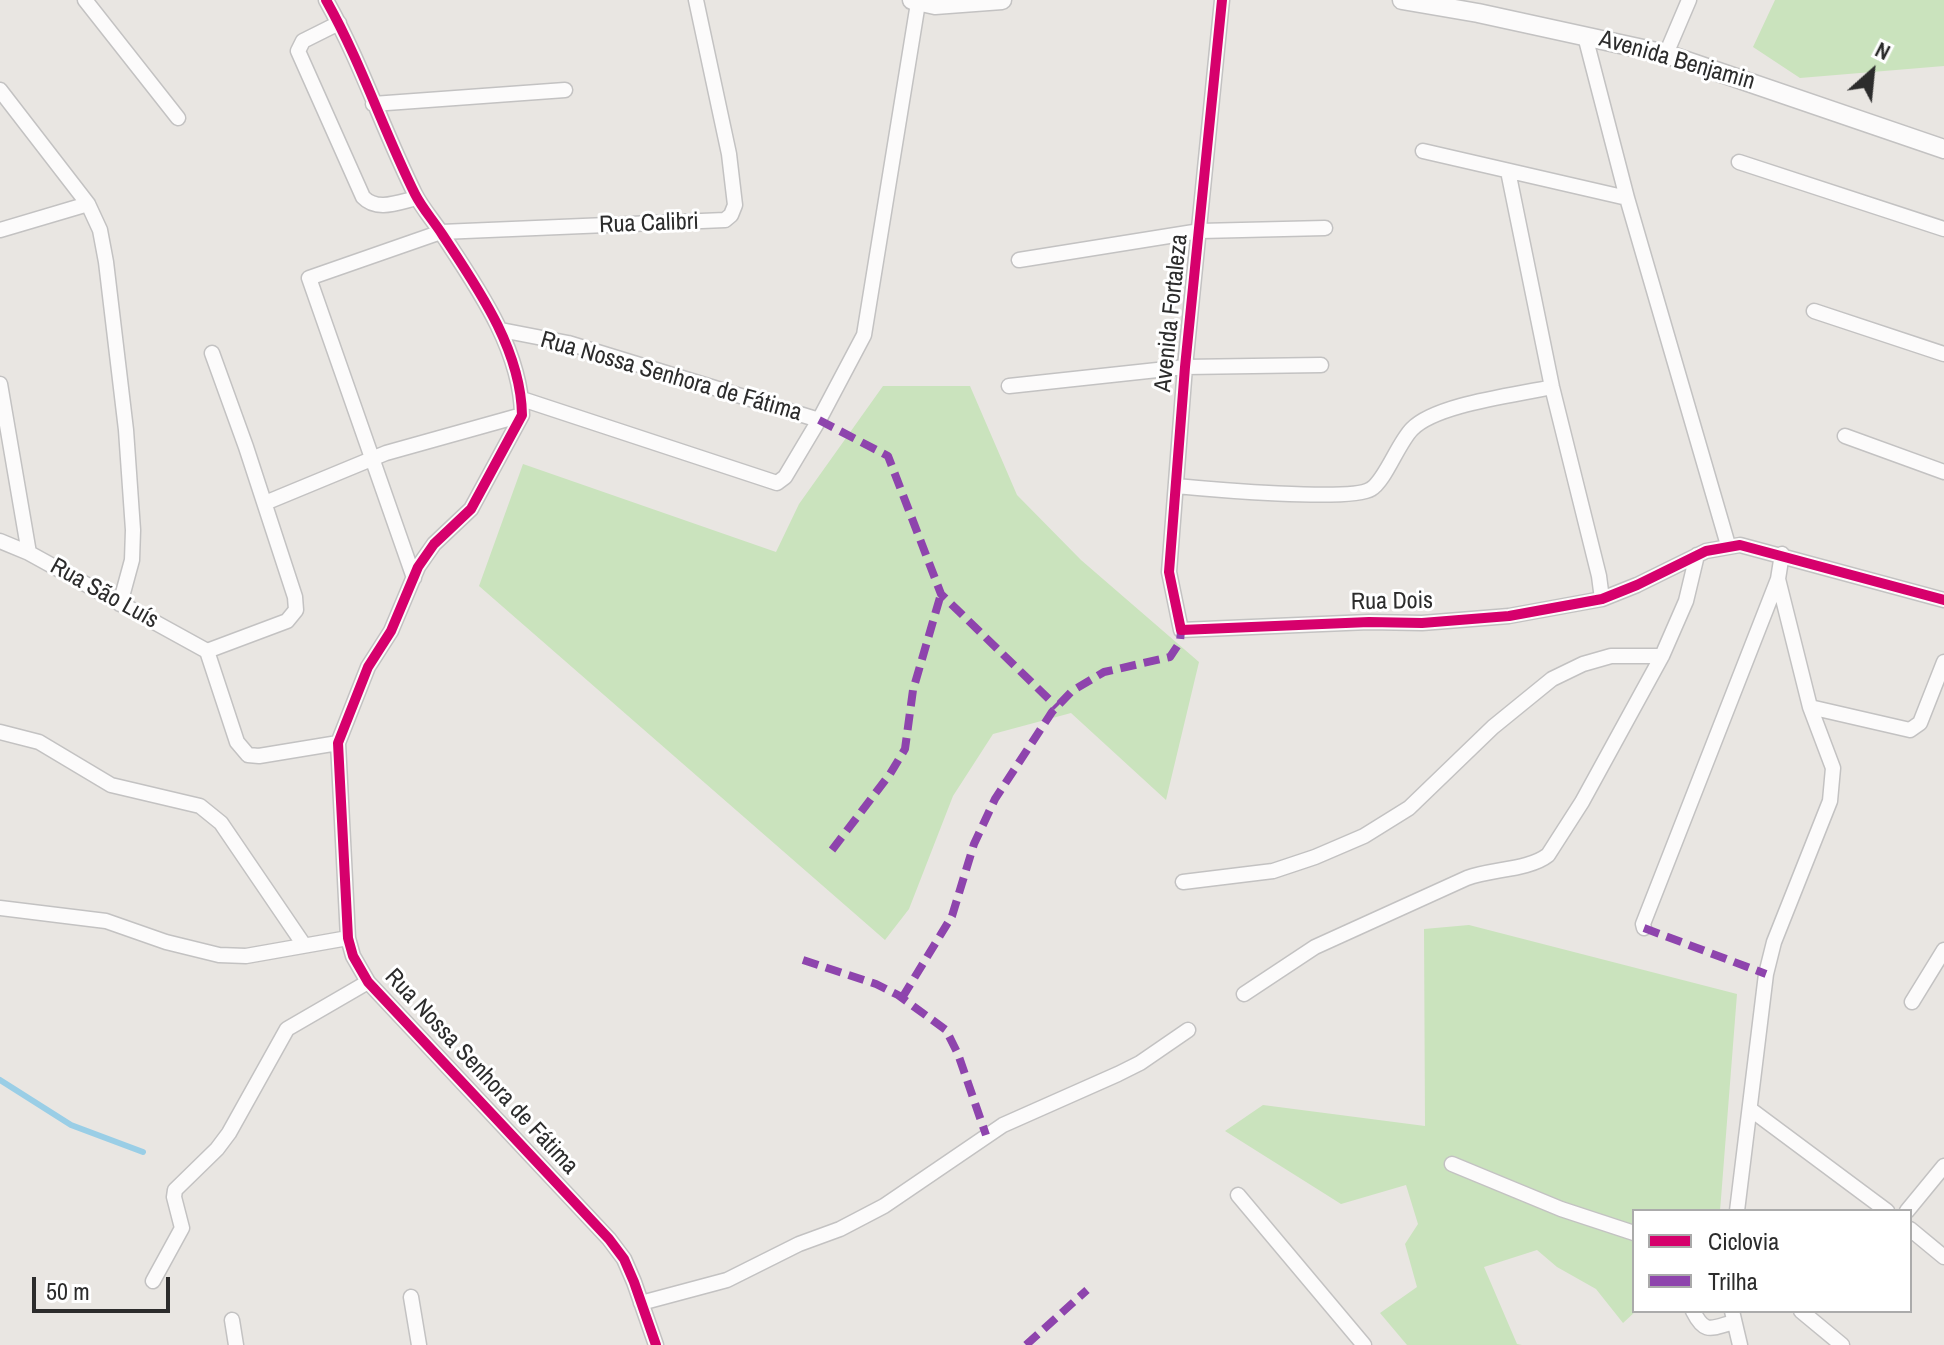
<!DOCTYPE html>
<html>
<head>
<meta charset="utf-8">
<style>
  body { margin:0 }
  #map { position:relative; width:1944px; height:1345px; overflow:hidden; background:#e9e6e2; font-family:"Archivo Narrow",sans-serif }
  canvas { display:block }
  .legend { position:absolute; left:1632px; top:1209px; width:280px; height:104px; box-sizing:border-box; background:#fff; border:2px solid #ababab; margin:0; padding:10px 14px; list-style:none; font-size:24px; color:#2c2c2c }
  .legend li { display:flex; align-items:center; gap:16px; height:40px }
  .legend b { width:40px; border:2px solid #ababab }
  .north { position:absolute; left:1832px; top:32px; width:80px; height:80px; -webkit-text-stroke:6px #fff; paint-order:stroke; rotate:27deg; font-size:22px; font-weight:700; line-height:32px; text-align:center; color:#2c2c2c }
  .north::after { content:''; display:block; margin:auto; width:28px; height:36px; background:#2c2c2c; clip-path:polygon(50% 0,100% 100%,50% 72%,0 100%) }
  .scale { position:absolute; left:32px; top:1277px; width:138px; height:36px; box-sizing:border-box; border:4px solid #2c2c2c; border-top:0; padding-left:10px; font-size:24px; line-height:28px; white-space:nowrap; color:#2c2c2c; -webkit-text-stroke:6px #fff; paint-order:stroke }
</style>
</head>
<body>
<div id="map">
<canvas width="1944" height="1345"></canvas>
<ul class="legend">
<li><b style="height:10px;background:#d6006c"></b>Ciclovia</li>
<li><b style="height:10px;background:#8e44ad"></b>Trilha</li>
</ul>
<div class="north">N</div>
<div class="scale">50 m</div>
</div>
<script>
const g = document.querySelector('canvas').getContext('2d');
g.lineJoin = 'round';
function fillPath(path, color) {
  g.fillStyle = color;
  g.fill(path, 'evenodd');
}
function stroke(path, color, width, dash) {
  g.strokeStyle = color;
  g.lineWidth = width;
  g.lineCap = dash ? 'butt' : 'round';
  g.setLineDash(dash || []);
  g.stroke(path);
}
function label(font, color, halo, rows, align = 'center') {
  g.font = font + ' "Archivo Narrow",sans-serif';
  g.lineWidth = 6;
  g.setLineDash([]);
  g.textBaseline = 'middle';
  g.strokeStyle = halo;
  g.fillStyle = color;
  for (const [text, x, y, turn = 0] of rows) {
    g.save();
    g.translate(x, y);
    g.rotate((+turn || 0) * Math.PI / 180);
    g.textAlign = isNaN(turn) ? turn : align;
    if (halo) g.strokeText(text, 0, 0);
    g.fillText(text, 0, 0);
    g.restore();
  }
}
fillPath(new Path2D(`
  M1775,0H1944V66L1800,78L1753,47Z
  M883,386H970L1017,495L1081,560L1199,662L1166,800L1071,713L993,734L953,796L909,909L885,940L479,586L523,464L776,552L799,504Z
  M1469,925L1737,994L1720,1211H1634L1636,1311L1623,1323L1596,1289L1557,1267L1537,1250L1484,1267L1517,1344L1522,1345H1407L1380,1313L1417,1287L1405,1244L1418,1224L1406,1185L1341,1204L1225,1131L1263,1105L1425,1126L1424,929Z`), '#cae3bd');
stroke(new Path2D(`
  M0,1080L71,1125L143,1152`), '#9acee6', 6);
const minor = new Path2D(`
  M85,0L178,118
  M326,0C361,62 383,130 415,194C422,208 433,220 442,234C477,287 521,349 522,415L471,509L434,544L418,567L391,631L368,667L338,743L348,938L353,956L368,982L609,1239L624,1259L634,1282L656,1345
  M1222,0L1185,367L1169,572L1181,630L1369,622L1422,623L1509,616L1602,599L1637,585L1706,551L1740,545L1944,600
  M339,23L303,41L298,51L363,197C377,212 399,202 417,198
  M1585,36L1627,198L1728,545
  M1666,54L1689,0
  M0,90L88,204L100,230L106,262L126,430L133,530L132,560L120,604
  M373,104L565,90
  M1423,151L1627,198
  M1739,162L1944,229
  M1508,171L1552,387L1599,576L1602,599
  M0,230L88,204
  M1019,260L1200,231L1325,228
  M1814,311L1944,354
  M501,330L568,343L819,420L864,335L918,3
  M0,384L29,553
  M1009,386L1185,367L1321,365
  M522,399L777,483L785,477L819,420
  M1845,436L1944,472
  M1176,486C1207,489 1352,502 1371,489C1385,481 1398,443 1412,429C1436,404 1516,395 1552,387
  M265,503L386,453L522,415
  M0,541L29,553L207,651
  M414,578L309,278L441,232L725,220L731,215L735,205L729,154L696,0
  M207,651L287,621L296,610L295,597L246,447L212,353
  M207,651L237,742L248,755L259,756L338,743
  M1810,707L1910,730L1920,723L1944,662
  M0,732L39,742L111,785L200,806L221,823L304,945
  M1183,882L1273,871L1315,857L1364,836L1409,808L1493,727L1552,679L1583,664L1611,656H1662
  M0,908L106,921L166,942L219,955L246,956L348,938
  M1644,928L1643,924L1778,579
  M1244,994L1315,947L1467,878C1491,869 1529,870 1548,855L1582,802L1662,656L1686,601L1697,555
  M1912,1002L1944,950
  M1750,1109L1887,1211
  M1452,1164L1561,1209L1634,1233
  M1238,1195L1364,1345
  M1737,1211L1766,974L1774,942L1830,801L1833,768L1810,707L1778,579L1782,554
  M1907,1211L1944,1166
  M1910,1229L1944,1257
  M153,1281L182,1228L174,1197L175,1190L217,1149L229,1133L287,1029L368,982
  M411,1297L419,1345
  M641,1303L727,1280L799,1244L840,1229L884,1206L1003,1125L1118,1074L1140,1063L1188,1030
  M1693,1311C1705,1335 1711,1328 1734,1322
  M1732,1311L1740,1345
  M1801,1311L1842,1345
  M232,1320L236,1345`);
const tertiary = new Path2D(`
  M912,0L935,5L1002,0
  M1402,0L1478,13L1666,54L1944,149`);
stroke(minor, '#c3c2c2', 17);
stroke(tertiary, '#c3c2c2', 21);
stroke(minor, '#fcfbfb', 14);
stroke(tertiary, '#fcfbfb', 18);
stroke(new Path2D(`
  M819,420L888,456L941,594L1057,707
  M832,850L890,774L905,749L913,690L941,594
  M1644,928L1766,974
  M803,960L876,984L898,995L946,1030L958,1054L986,1135
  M902,998L952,916L974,844L995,799L1052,712L1072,691L1104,672L1170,657L1180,642L1181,630
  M1026,1345L1087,1290`), '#8e44ad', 8, [16, 8]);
stroke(new Path2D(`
  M326,0C361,62 383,130 415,194C422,208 433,220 442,234C477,287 521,349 522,415L471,509L434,544L418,567L391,631L368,667L338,743L348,938L353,956L368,982L609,1239L624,1259L634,1282L656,1345
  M1222,0L1185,367L1169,572L1181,630L1369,622L1422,623L1509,616L1602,599L1637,585L1706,551L1740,545L1944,600`), '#d6006c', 10);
label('24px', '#2c2c2c', '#fff', [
  ["Avenida Benjamin",1677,61,16],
  ["Rua Calibri",649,224,-2],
  ["Avenida Fortaleza",1172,313,-84],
  ["Rua Nossa Senhora de Fátima",671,377,16],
  ["Rua São Luís",104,594,29],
  ["Rua Dois",1392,602,-1],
  ["Rua Nossa Senhora de Fátima",481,1072,47]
]);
</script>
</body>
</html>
